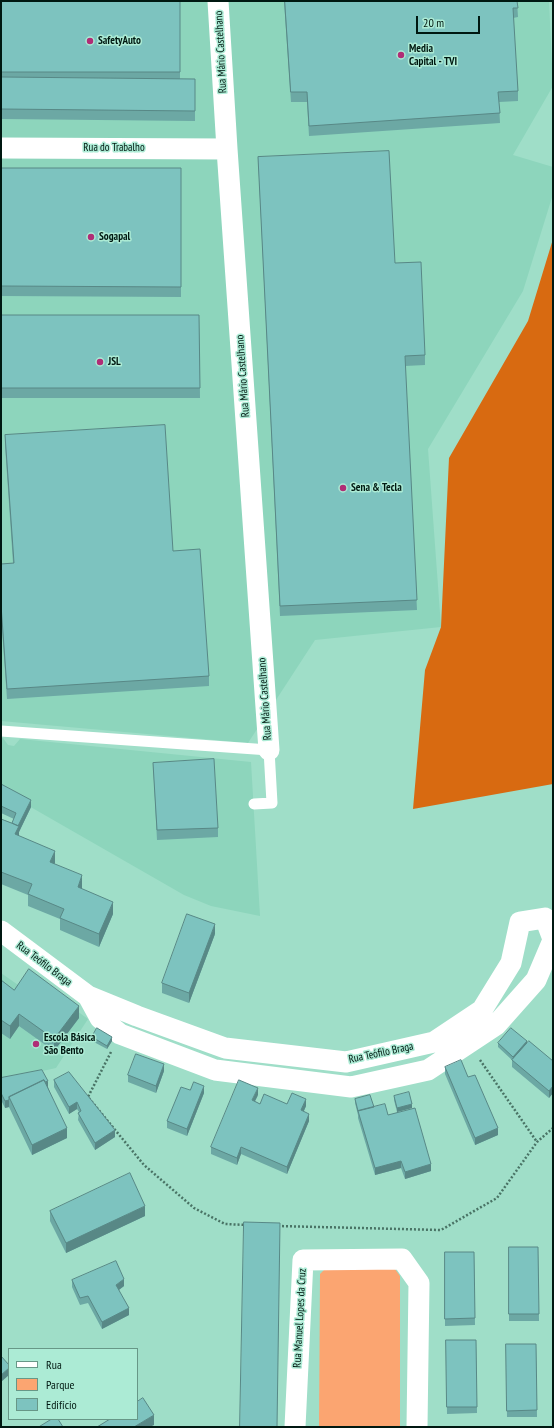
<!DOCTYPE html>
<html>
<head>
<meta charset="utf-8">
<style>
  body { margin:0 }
  #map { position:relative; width:554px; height:1428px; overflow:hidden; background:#9fdec8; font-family:"PT Sans Narrow",sans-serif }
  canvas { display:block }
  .frame { position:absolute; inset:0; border:2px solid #001811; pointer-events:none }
  .legend { position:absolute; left:8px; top:1348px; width:130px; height:72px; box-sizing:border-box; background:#acebd5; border:1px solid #679787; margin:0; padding:5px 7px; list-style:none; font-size:12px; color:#001811 }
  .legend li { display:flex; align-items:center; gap:8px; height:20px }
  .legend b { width:20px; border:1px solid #679787 }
  .scale { position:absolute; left:416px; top:16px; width:64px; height:18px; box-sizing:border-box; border:2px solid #001811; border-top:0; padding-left:5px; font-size:12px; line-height:14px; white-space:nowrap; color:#001811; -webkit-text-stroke:3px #acebd5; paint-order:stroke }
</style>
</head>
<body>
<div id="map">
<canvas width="554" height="1428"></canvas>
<div class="frame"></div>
<ul class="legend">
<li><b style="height:5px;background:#fff"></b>Rua</li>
<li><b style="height:11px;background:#fba571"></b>Parque</li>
<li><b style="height:11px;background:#7dc3bf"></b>Edifício</li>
</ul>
<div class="scale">20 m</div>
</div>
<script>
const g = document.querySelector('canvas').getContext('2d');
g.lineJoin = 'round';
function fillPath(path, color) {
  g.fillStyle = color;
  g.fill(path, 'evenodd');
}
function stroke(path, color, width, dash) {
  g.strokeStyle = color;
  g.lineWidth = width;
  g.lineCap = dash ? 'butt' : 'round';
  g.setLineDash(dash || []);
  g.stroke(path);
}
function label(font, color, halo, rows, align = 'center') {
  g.font = font + ' "PT Sans Narrow",sans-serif';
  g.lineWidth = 3;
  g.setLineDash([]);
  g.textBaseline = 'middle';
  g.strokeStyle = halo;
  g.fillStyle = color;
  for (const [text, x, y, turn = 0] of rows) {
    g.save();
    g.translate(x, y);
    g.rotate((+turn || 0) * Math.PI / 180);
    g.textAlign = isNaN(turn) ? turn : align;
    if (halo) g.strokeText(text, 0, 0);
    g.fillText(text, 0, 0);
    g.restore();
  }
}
fillPath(new Path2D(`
  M1,1H549L553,86L513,155L553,167V194L523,291L428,449L441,627L315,640L248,743L1,721Z
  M1,738H3L8,745L14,746L20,739L251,762L260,916L211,906L184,895L1,790Z
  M1,973L21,987L29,976L88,1019L56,1068L1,1080Z`), '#8dd5bc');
fillPath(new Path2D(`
  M392,1265L400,1276V1427H319L320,1274L327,1267Z`), '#fba571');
fillPath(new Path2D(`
  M553,239V784L413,809L425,670L441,627L449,458L528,321Z`), '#d86a11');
stroke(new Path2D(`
  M111,1052L88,1097L144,1165L194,1208L225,1224L247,1225
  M480,1060L537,1142
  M278,1226L441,1230L497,1198L537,1142L553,1128`), '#497365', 2.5, [2, 2]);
stroke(new Path2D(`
  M1,731L269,750L272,803L254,804`), '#fff', 11);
stroke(new Path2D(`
  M218,1L227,149L269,750
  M1,148L227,149
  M1,931L88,996L137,1016L225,1048L346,1062L434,1042L482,1010L511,963L520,922L545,918L553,939
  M88,996L100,1018L120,1034L215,1070L351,1087L428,1070L496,1025L536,980L553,940
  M295,1427L303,1260L402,1259L419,1283L417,1427`), '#fff', 21);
fillPath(new Path2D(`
  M1,1H180V79H195V121L1,119Z
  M284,1H517L518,17L513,18L518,91V101L499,102L500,123L309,136L307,102H291Z
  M258,157L395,263L425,355V365L405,366L417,610L280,616Z
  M1,168H181V297L1,296Z
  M1,315H199L200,398H1Z
  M5,435L173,551L209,676V686L7,699L1,615V564L13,563L5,445Z
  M153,763L218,828V837L157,840Z
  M1,784L31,807L19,832V836L55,863L54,864L82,888V889L113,914L99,947L60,930V919L28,906V895L1,884V819L12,823L14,819L1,813Z
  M215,934L189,1003L162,993V983Z
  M1,980L14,990L79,1018L54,1051L19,1026L10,1039L1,1033V1042Z
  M92,1037L112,1041L107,1049L92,1041Z
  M498,1043H527L553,1061V1093L549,1098L512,1067V1060L498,1047Z
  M445,1067L468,1077L498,1135L475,1145L445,1074Z
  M164,1071L156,1093L128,1082V1075Z
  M1,1078L48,1087L67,1138L32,1155L9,1107L5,1108L1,1100Z
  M54,1080L115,1137L95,1150L78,1120L79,1112L77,1109L69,1114L54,1087Z
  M190,1090L204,1093L187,1136L167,1128V1121Z
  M258,1095L255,1101L260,1104H287L306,1106L304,1111L309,1121L287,1174L241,1154L237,1165L211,1154V1147Z
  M394,1096L412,1108L397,1112L394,1100Z
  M355,1099L374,1107L388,1115L431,1171L405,1179L401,1168L375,1175L358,1118V1115L355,1103Z
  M50,1211L145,1216L66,1253L50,1221Z
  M509,1247H538L539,1321H509Z
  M445,1252H474L475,1325L445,1326Z
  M72,1280L124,1286L119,1290L129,1315L102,1329L88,1303L80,1305L72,1287Z
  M446,1340H476L477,1413L447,1414Z
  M506,1344H536L537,1417H507Z`), '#6ca8a4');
fillPath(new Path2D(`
  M31,800V807L19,832V838L15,834L18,826Z
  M55,851V863L50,874V862Z
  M82,875V888L78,899V887Z
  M113,902V914L99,947V934Z
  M215,924V934L189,1003V993Z
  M79,1006V1018L54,1051V1039Z
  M19,1014V1026L10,1039V1026Z
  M112,1037V1041L107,1049V1046Z
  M527,1041V1045L513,1060V1057Z
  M164,1064V1071L156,1093V1086Z
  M48,1081V1088L10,1099Z
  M204,1086V1093L187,1136V1129Z
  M553,1086V1093L549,1098V1091Z
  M258,1088V1095L252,1107V1100Z
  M306,1099V1106L301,1117V1110Z
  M9,1100V1107L5,1108V1101Z
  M77,1102V1109L69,1114V1107Z
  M412,1104V1108L397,1112V1108Z
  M309,1114V1121L287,1174V1167Z
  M67,1128V1138L32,1155V1145Z
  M498,1128V1135L475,1145V1138Z
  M115,1130V1137L95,1150V1143Z
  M241,1147V1154L237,1165V1158Z
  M401,1161V1168L375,1175V1168Z
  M431,1164V1171L405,1179V1172Z
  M145,1206V1216L66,1253V1243Z
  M124,1279V1286L116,1292V1285Z
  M129,1308V1315L102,1329V1322Z
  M9,1368V1375L1,1382V1375Z
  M154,1415V1425L150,1427H134Z`), '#588886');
const building = new Path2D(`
  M1,1H180V72H1Z
  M285,1H517L518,8H513L518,91L498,92L500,113L309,126L307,92H291Z
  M1,77L195,79V111L1,109Z
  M389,151L395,263L421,262L425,355L405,356L417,600L280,606L258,157Z
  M1,168H181V287L1,286Z
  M1,315H199L200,388H1Z
  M165,425L173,551L200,549L209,676L7,689L1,605V564L14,563L5,435Z
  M214,759L218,828L157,830L153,763Z
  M1,784L31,800L18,826L12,823L16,813L1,806Z
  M1,819L19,826L15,834L55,851L50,862L82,875L78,887L113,902L99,934L60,918L64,909L28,894L32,884L1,872Z
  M187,914L215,924L189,993L162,983Z
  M29,969L79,1006L54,1039L19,1014L10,1026L1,1020V980L14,990Z
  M97,1028L112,1037L107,1046L92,1037Z
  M511,1028L527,1041L513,1057L498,1043Z
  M529,1041L553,1061V1086L549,1091L512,1060Z
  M136,1054L164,1064L156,1086L128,1075Z
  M461,1060L468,1077L475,1075L498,1128L475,1138L445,1067Z
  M42,1070L48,1081L45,1082L44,1080L9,1097V1100L5,1101L1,1093V1078Z
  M69,1072L115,1130L95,1143L78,1113L81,1111L77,1102L69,1107L54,1080Z
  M44,1080L67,1128L32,1145L9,1097Z
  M239,1080L258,1088L252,1100L260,1104L264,1094L287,1104L292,1093L306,1099L301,1110L309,1114L287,1167L241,1147L237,1158L211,1147Z
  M194,1082L204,1086L187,1129L167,1121L181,1087L190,1090Z
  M409,1092L412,1104L397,1108L394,1096Z
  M370,1095L374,1107L358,1111L355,1099Z
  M385,1104L388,1115L415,1108L431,1164L405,1172L401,1161L375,1168L358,1111Z
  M130,1173L145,1206L66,1243L50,1211Z
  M244,1222L280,1223L277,1427H240Z
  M509,1247H538L539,1314H509Z
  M445,1252H474L475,1318L445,1319Z
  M116,1261L124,1279L116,1285L129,1308L102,1322L88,1296L80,1298L72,1280Z
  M446,1340H476L477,1407H447Z
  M506,1344H536L537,1410L507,1411Z
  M1,1356L9,1365V1368L1,1375Z
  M143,1398L154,1415L134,1427H97L110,1419H137V1402Z
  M52,1419H58L63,1427H39Z`);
fillPath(building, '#7dc3bf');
stroke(building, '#588886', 1);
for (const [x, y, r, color] of [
  [90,41,4,"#b02d76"],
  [401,55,4,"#b02d76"],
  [91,237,4,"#b02d76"],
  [100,362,4,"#b02d76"],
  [343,488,4,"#b02d76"],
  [36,1044,4,"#b02d76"]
]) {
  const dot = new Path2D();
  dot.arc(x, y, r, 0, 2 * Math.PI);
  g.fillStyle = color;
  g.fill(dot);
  stroke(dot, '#acebd5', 1.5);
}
label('bold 11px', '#001811', '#acebd5', [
  ["SafetyAuto",98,41],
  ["Media",409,49],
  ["Capital - TVI",409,62],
  ["Sogapal",99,237],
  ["JSL",108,362],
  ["Sena & Tecla",351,488],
  ["Escola Básica",44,1038],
  ["São Bento",44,1051]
], 'left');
label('11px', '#001811', '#acebd5', [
  ["Rua Mário Castelhano",221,52,-93],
  ["Rua do Trabalho",114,148],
  ["Rua Mário Castelhano",243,376,-94],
  ["Rua Mário Castelhano",265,699,-94],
  ["Rua Teófilo Braga",44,964,37],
  ["Rua Teófilo Braga",381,1053,-12],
  ["Rua Manuel Lopes da Cruz",300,1318,-87]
]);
</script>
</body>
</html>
